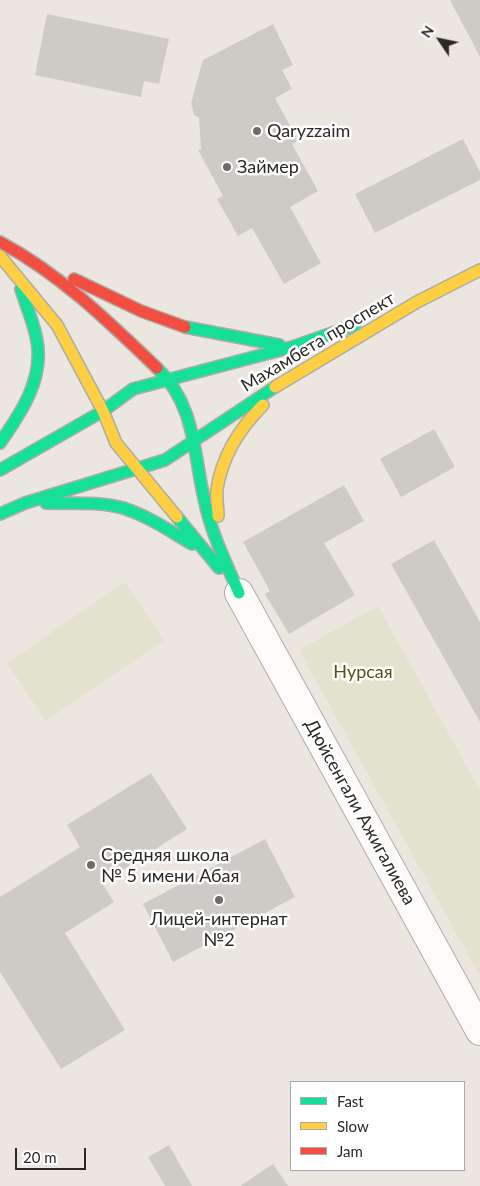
<!DOCTYPE html>
<html>
<head>
<meta charset="utf-8">
<style>
  body { margin:0 }
  #map { position:relative; width:480px; height:1186px; overflow:hidden; background:#ebe7e0; font-family:Lato,sans-serif }
  canvas { display:block }
  .legend { position:absolute; left:290px; top:1081px; width:175px; height:90px; box-sizing:border-box; background:#fff; border:1px solid #aaa9a7; margin:0; padding:6px 9px; list-style:none; font-size:15px; color:#2b2924 }
  .legend li { display:flex; align-items:center; gap:10px; height:25px }
  .legend b { width:25px; border:1px solid #aaa9a7 }
  .north { position:absolute; left:415px; top:15px; width:50px; height:50px; -webkit-text-stroke:4px #fff; paint-order:stroke; rotate:304deg; font-size:14px; font-weight:700; line-height:20px; text-align:center; color:#2b2924 }
  .north::after { content:''; display:block; margin:auto; width:18px; height:22px; background:#2b2924; clip-path:polygon(50% 0,100% 100%,50% 72%,0 100%) }
  .scale { position:absolute; left:15px; top:1148px; width:71px; height:22px; box-sizing:border-box; border:2px solid #2b2924; border-top:0; padding-left:6px; font-size:15px; line-height:18px; white-space:nowrap; color:#2b2924; -webkit-text-stroke:4px #fff; paint-order:stroke }
</style>
</head>
<body>
<div id="map">
<canvas width="480" height="1186"></canvas>
<ul class="legend">
<li><b style="height:6px;background:#16e098"></b>Fast</li>
<li><b style="height:6px;background:#ffcf43"></b>Slow</li>
<li><b style="height:6px;background:#f24e42"></b>Jam</li>
</ul>
<div class="north">N</div>
<div class="scale">20 m</div>
</div>
<script>
const g = document.querySelector('canvas').getContext('2d');
g.lineJoin = 'round';
function fillPath(path, color) {
  g.fillStyle = color;
  g.fill(path, 'evenodd');
}
function stroke(path, color, width, dash) {
  g.strokeStyle = color;
  g.lineWidth = width;
  g.lineCap = dash ? 'butt' : 'round';
  g.setLineDash(dash || []);
  g.stroke(path);
}
function label(font, color, halo, rows, align = 'center') {
  g.font = font + ' Lato,sans-serif';
  g.lineWidth = 5;
  g.setLineDash([]);
  g.textBaseline = 'middle';
  g.strokeStyle = halo;
  g.fillStyle = color;
  for (const [text, x, y, turn = 0] of rows) {
    g.save();
    g.translate(x, y);
    g.rotate((+turn || 0) * Math.PI / 180);
    g.textAlign = isNaN(turn) ? turn : align;
    if (halo) g.strokeText(text, 0, 0);
    g.fillText(text, 0, 0);
    g.restore();
  }
}
fillPath(new Path2D(`
  M125,582L164,640L46,721L7,663Z
  M378,606L480,790V976L299,650Z`), '#e2e2ce');
fillPath(new Path2D(`
  M450,0H480V57Z
  M47,14L169,39L159,84L144,81L141,97L35,75Z
  M273,24L293,65L282,70L292,89L275,98L298,141L292,144L318,191L290,207L321,263L284,284L252,228L238,236L217,199L223,196L198,150L201,149L199,118L194,115L191,103L203,60Z
  M463,139L480,172V180L375,233L355,194Z
  M434,429L455,467L401,497L380,459Z
  M344,485L364,521L324,543L355,595L289,634L265,594L270,591L243,542Z
  M434,540L480,622V722L391,564Z
  M151,773L187,829L102,883L114,902L65,933L125,1030L61,1069L0,972V897L80,847L67,825Z
  M265,839L295,897L173,962L143,904Z
  M169,1145L192,1186H165L148,1157Z
  M273,1164L288,1186H240Z`), '#cecbc6');
const street = new Path2D(`
  M239,593L480,1031`);
const fast = new Path2D(`
  M185,327L279,345
  M157,368C197,406 193,456 206,507C213,537 227,565 239,593
  M0,443C21,413 44,379 37,341C34,323 26,306 21,289
  M0,470L103,411L133,389L292,347L355,325
  M46,503C71,504 99,501 123,508C148,516 170,531 192,544
  M0,514L25,503L165,460L275,387
  M177,517L219,568`);
const slow = new Path2D(`
  M0,256L57,325L103,411L116,443L177,517
  M275,387L417,302L480,270
  M218,516C218,507 216,498 217,489C222,457 240,428 263,405`);
const jam = new Path2D(`
  M0,242C60,274 108,321 157,368
  M74,279L141,311L185,327`);
stroke(street, '#aeaca7', 30);
stroke(fast, '#aeaca7', 14);
stroke(slow, '#aeaca7', 14);
stroke(jam, '#aeaca7', 14);
stroke(street, '#fcfbfa', 28);
stroke(fast, '#16e098', 11);
stroke(slow, '#ffcf43', 11);
stroke(jam, '#f24e42', 11);
for (const [x, y, r, color] of [
  [257,131,5,"#6e6c66"],
  [227,167,5,"#6e6c66"],
  [91,865,5,"#6e6c66"],
  [219,900,5,"#6e6c66"]
]) {
  const dot = new Path2D();
  dot.arc(x, y, r, 0, 2 * Math.PI);
  g.fillStyle = color;
  g.fill(dot);
  stroke(dot, '#fff', 2);
}
label('18px', '#2b2924', '#fff', [
  ["Qaryzzaim",267,131],
  ["Займер",237,167],
  ["Средняя школа",101,855],
  ["№ 5 имени Абая",101,876],
  ["Лицей-интернат",219,919,"center"],
  ["№2",219,940,"center"]
], 'left');
label('18px', '#2b2924', '#fff', [
  ["Махамбета проспект",318,342,-31],
  ["Дюйсенгали Ажигалиева",360,812,61]
]);
label('18px', '#4f5216', '#fff', [
  ["Нурсая",363,672]
]);
</script>
</body>
</html>
